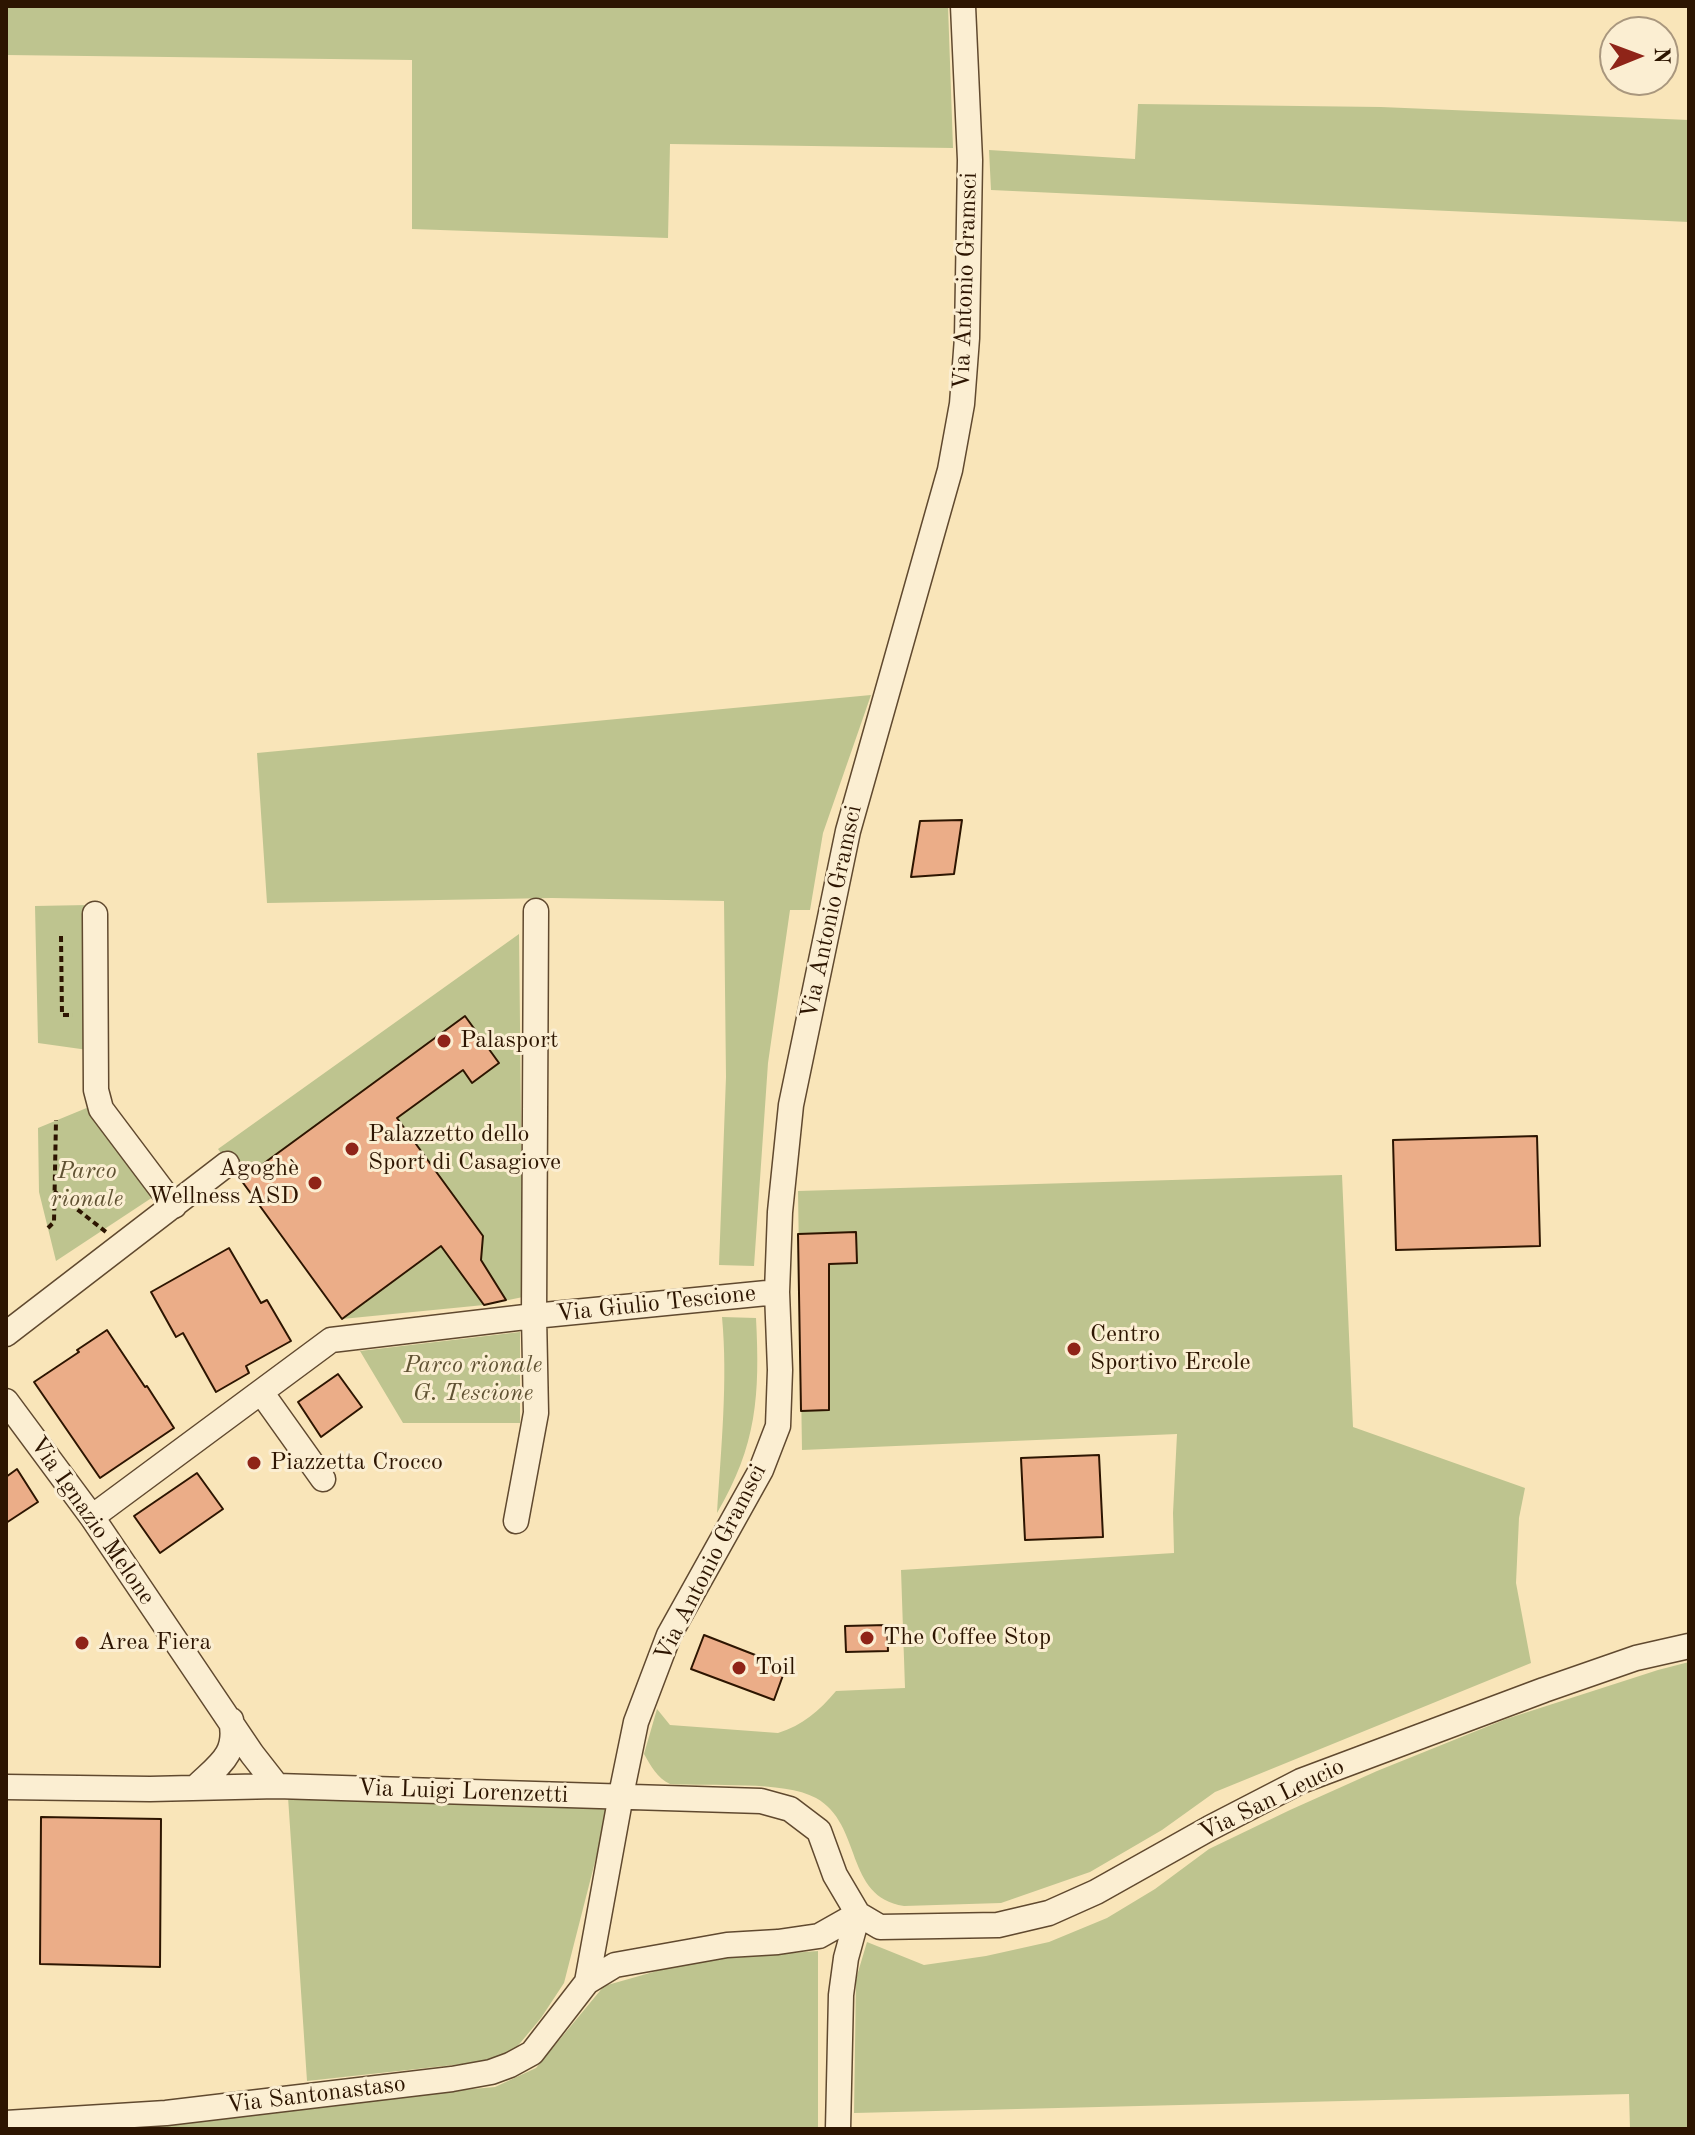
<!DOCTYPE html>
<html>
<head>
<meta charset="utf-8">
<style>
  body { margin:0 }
  #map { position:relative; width:1695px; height:2135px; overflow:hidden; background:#f9e5b9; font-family:"Old Standard TT",serif }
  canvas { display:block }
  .frame { position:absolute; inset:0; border:8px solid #2d1501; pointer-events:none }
  .north { position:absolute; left:1599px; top:16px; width:80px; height:80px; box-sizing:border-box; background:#fbeed2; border:2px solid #a9977e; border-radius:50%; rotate:89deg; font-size:22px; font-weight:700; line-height:32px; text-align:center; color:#2d1501 }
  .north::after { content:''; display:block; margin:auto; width:28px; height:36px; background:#8f2418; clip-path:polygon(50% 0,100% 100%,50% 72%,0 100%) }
</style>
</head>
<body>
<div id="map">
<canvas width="1695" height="2135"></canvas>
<div class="frame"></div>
<div class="north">N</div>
</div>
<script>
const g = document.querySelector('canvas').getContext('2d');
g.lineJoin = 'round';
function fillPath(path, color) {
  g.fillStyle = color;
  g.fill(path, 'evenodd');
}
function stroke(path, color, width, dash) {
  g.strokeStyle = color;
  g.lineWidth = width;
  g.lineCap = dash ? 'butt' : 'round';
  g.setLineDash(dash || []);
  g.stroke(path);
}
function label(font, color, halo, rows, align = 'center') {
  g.font = font + ' "Old Standard TT",serif';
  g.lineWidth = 6;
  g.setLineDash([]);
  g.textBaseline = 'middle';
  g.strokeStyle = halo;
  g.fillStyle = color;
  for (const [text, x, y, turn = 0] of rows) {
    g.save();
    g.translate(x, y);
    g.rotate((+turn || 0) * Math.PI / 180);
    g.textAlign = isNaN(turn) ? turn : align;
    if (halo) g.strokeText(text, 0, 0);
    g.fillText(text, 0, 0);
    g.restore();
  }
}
fillPath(new Path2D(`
  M6,6H948L953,148L670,144L668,238L412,229V60L6,55Z
  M1138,104L1381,107L1689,120V222L991,190L989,150L1135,159Z
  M871,695L823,833L810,910H790L768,1063L754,1266L719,1265L726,1077L724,901L552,898L267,903L257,753Z
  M88,905V1050L38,1043L35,906Z
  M519,934L523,1297L484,1305L342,1319L218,1149Z
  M89,1107L153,1197L56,1261L39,1192L38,1128Z
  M1342,1175L1353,1427L1525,1488L1519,1518L1516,1583L1531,1663L1215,1792L1162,1830L1090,1872L1001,1903L904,1906C844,1897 863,1824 816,1798C783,1780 710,1787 670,1784C657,1778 651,1766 644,1754L657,1709L670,1725L778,1733C803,1725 819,1711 836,1691L905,1688L901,1570L1174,1553L1173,1513L1177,1434L802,1450L798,1191Z
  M722,1317L756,1318C760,1395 757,1445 717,1513C721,1448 728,1381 722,1317Z
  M520,1332V1423H403L360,1351Z
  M1689,1662V2129H1630L1629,2094L854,2113L856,1979L867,1942L924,1965L986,1956L1049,1942L1107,1918L1155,1889L1209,1849L1290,1810L1377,1771L1506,1719L1658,1670Z
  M288,1797L609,1807L564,1983L541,2018L516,2048L490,2061L307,2081Z
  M818,1951V2129H97L308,2104L495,2087L536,2068L604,1986L685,1963L719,1958Z`), '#bec48f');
const building = new Path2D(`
  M962,820L954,874L911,877L920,821Z
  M465,1016L499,1063L472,1083L463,1070L397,1118L483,1236L481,1260L506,1300L484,1305L441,1246L342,1319L241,1180Z
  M1537,1136L1540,1246L1396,1250L1393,1140Z
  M856,1232L857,1263L829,1264V1410L801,1411L798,1234Z
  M229,1248L261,1303L267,1300L291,1341L246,1366L249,1373L216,1392L183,1333L176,1337L151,1292Z
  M107,1330L145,1387L147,1386L174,1428L100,1478L34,1382L79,1352L77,1350Z
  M338,1374L362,1407L321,1437L298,1402Z
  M1099,1455L1103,1537L1025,1540L1021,1458Z
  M17,1469L38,1502L6,1523V1477Z
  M197,1473L223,1509L160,1553L134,1516Z
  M887,1625L888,1651L846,1652L845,1626Z
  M704,1635L786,1667L774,1700L691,1669Z
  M41,1817L161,1819L160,1967L40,1964Z`);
fillPath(building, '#ebad88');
stroke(building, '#2d1501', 2);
const minor = new Path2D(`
  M95,914L96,1090L101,1109L174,1206
  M6,1334L227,1164
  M261,1392L323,1479
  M6,1401L92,1517L252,1754L277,1786
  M92,1517L331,1340L534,1316L777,1292
  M516,1521L536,1413L534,1316L536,911
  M6,1787L150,1789L277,1786L761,1801L790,1809L819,1831L835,1875L858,1914L880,1927L998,1925L1049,1913L1096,1892L1210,1828L1301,1781L1544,1690L1636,1658L1689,1646
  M195,1788C217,1766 239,1755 231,1720
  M587,1982L621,1795L636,1722L669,1635L761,1470L778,1426L780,1370L777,1292L780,1212L791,1105L848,831L950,470L962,404L967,338L970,160L963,6
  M6,2123L166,2113L452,2079L491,2072L510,2065L532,2053L587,1982L615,1965L727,1945L778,1942L819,1936L858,1914
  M838,2129L841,1995L846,1958L858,1914`);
stroke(minor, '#60492f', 27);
stroke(new Path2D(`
  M61,936L62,1015H73
  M54,1191L106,1232
  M48,1228L54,1222L56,1120`), '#2d1501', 4, [6, 4]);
stroke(minor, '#fbeed2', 24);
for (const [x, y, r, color] of [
  [444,1041,8,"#8f2418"],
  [352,1149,8,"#8f2418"],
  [315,1183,8,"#8f2418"],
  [1074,1349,8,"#8f2418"],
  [254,1463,8,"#8f2418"],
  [867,1638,8,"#8f2418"],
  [82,1643,8,"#8f2418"],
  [739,1668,8,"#8f2418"]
]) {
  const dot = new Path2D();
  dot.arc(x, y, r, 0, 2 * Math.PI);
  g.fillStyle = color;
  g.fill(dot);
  stroke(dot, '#fbeed2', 3);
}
label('24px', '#2d1501', '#fbeed2', [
  ["Via Antonio Gramsci",966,281,-88],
  ["Via Antonio Gramsci",832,912,-78],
  ["Via Giulio Tescione",656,1304,-6],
  ["Via Ignazio Melone",92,1521,55],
  ["Via Antonio Gramsci",711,1563,-63],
  ["Via Luigi Lorenzetti",463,1792,2],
  ["Via San Leucio",1272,1800,-26],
  ["Via Santonastaso",316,2095,-7]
]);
label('24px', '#2d1501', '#fbeed2', [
  ["Palasport",460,1041],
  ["Palazzetto dello",368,1135],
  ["Sport di Casagiove",368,1163],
  ["Agoghè",299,1169,"right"],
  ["Wellness ASD",299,1197,"right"],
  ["Centro",1090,1335],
  ["Sportivo Ercole",1090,1363],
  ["Piazzetta Crocco",270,1463],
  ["The Coffee Stop",883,1638],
  ["Area Fiera",98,1643],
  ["Toil",755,1668]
], 'left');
label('italic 24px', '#605233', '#fbeed2', [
  ["Parco",87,1172],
  ["rionale",87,1200],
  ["Parco rionale",473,1366],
  ["G. Tescione",473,1394]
]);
</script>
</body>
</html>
